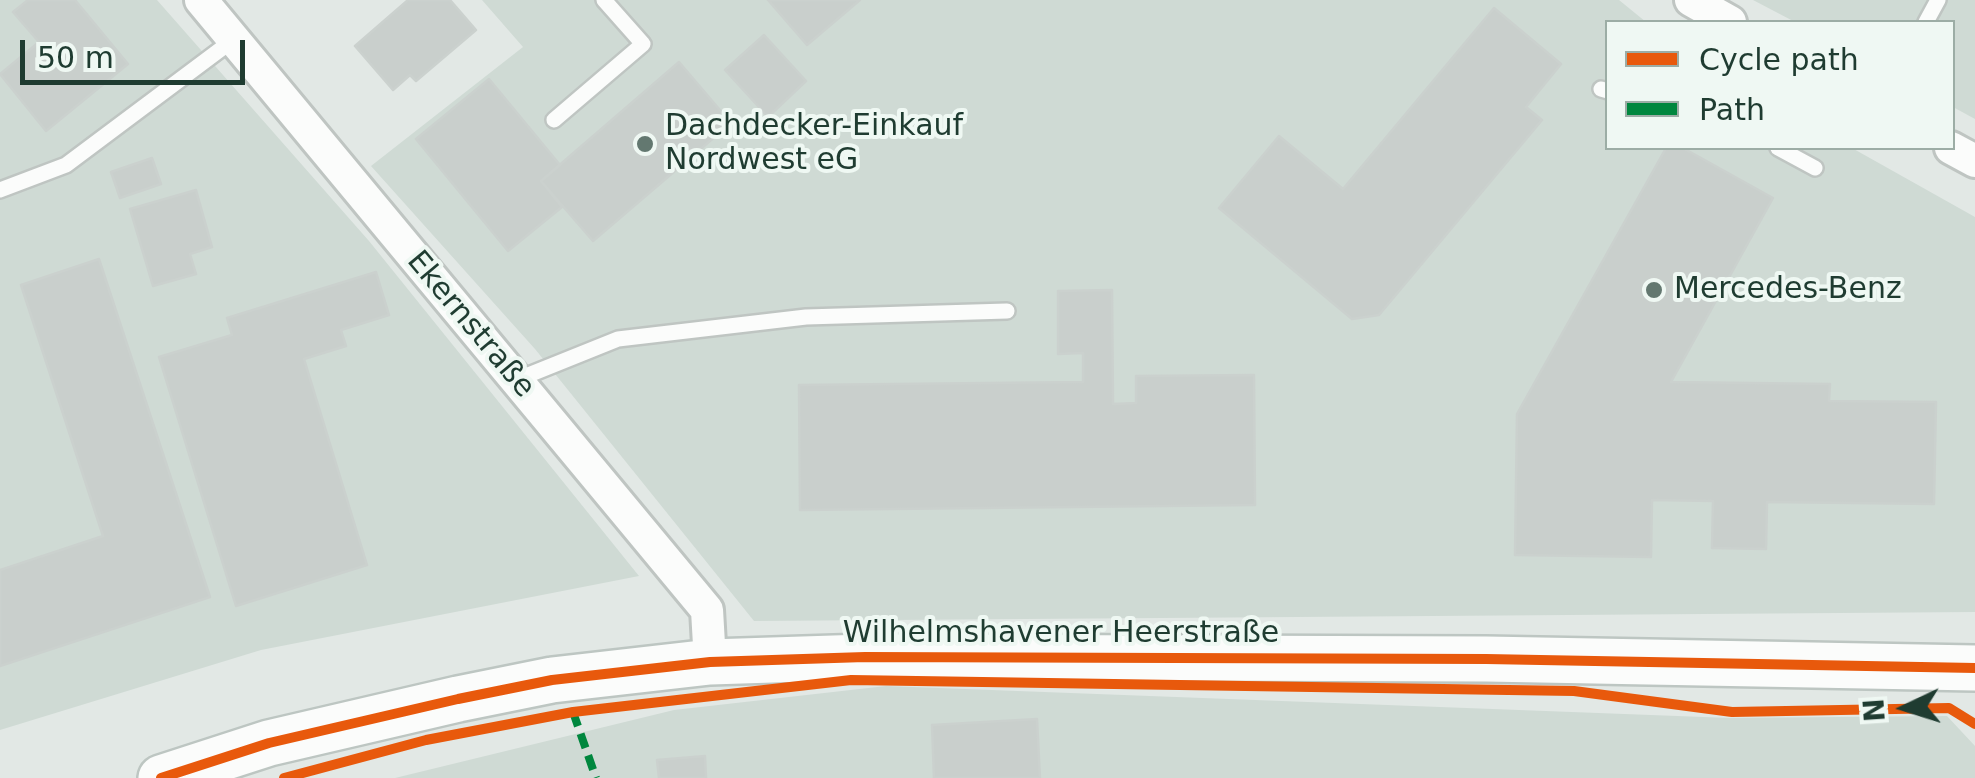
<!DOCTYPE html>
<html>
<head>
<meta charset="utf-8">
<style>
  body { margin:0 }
  #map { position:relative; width:1975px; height:778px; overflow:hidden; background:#e2e8e5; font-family:"DejaVu Sans",sans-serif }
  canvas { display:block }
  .legend { position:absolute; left:1605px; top:20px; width:350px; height:130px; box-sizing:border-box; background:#eff8f3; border:2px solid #9cada5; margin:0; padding:12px 18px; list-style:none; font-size:30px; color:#1f3c31 }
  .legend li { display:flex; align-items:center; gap:20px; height:50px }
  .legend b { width:50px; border:2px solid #9cada5 }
  .north { position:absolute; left:1855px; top:658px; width:100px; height:100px; -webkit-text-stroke:8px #eff8f3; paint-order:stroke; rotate:266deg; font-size:28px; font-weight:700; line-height:40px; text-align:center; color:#1f3c31 }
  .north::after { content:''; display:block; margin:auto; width:35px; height:45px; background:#1f3c31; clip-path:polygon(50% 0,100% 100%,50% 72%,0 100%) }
  .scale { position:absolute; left:20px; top:40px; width:225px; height:45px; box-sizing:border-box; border:5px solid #1f3c31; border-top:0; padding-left:12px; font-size:30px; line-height:35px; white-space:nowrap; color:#1f3c31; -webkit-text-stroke:8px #eff8f3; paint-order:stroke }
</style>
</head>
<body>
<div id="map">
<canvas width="1975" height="778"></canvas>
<ul class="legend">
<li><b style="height:12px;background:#e8590c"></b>Cycle path</li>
<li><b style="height:12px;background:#00873e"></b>Path</li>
</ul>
<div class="north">N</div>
<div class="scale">50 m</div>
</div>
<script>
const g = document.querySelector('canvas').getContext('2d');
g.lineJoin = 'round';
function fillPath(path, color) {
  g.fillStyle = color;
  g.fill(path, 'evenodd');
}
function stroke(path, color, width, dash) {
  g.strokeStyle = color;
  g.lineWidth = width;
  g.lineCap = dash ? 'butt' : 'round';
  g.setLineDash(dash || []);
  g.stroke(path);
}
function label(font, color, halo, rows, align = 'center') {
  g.font = font + ' "DejaVu Sans",sans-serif';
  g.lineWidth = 8;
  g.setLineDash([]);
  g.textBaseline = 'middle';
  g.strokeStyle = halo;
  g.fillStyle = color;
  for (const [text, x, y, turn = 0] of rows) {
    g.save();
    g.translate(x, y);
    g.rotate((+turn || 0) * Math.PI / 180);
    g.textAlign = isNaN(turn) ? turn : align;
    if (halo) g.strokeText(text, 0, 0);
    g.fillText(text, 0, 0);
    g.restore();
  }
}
fillPath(new Path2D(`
  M0,0H157L369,241L639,576L261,650L0,730Z
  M482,0H1619L1646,22H1608V148H1852L1975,217V612L754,621L535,349L371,166L523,47Z
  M1753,0H1975V119L1953,107L1952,22H1795Z
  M886,686L1730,718L1947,716L1975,746V778H395L674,710Z`), '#cfdad4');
const building = new Path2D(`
  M28,0H75L128,64L46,131L0,74L39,42L13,12Z
  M408,0H450L476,30L416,81L410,75L393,90L355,46Z
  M768,0H860L807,45Z
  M1494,8L1561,64L1526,107L1542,120L1379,315L1352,319L1219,208L1279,136L1343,189Z
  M764,35L806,81L768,117L725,70Z
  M679,62L731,123L593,241L541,181Z
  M489,79L560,165L541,181L562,207L508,251L416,139Z
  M1666,148H1683L1773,198L1671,382L1830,384L1829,401L1936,402L1934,504L1767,502L1766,549L1712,548L1713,501L1652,500L1651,557L1515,555L1517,414Z
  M152,158L161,184L120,198L111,172Z
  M196,190L212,247L190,254L196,274L153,286L130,209Z
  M99,259L210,597L0,666V570L103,536L21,285Z
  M376,272L389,315L341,330L346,346L304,359L367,565L236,606L159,357L232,335L227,318Z
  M1112,290L1113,404L1136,403V376L1254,375L1255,505L800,510L799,385L1083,382V353L1058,354V291Z
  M1037,719L1040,778H934L932,725Z
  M705,756L706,778H659L657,760Z`);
fillPath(building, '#c9cfcc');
stroke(building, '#cbd1ce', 2.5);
const lane = new Path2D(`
  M1926,22L1938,0
  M1601,89L1608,91
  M554,120L643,44L604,0
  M1778,148L1815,168
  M0,190L66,165L233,40
  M516,380L618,339L806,317L1007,311`);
const street = new Path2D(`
  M201,0L707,610L710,662
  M1691,0L1730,22
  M1951,148L1975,161`);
const secondary = new Path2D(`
  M161,778L269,743L458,699L552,680L710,662L865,657L1486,659L1975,668`);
stroke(lane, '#bfc5c2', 20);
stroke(street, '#bfc5c2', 38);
stroke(secondary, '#bdc6c2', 50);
stroke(lane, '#fbfcfb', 15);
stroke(street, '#fbfcfb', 32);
stroke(secondary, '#fbfcfb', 45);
stroke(new Path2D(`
  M573,712L596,778`), '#00873e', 8, [15, 8]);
stroke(new Path2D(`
  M161,778L269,743L458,699L552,680L710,662L865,657L1486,659L1975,668
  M284,778L426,740L573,712L851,680L1574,691L1732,712L1949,708L1975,724`), '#e8590c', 10);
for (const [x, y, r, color] of [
  [645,144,10,"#637870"],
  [1654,290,10,"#637870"]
]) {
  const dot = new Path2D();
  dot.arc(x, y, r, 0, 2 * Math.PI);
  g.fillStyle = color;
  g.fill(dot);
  stroke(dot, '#eff8f3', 4);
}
label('30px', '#1f3c31', '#eff8f3', [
  ["Dachdecker-Einkauf",665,127],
  ["Nordwest eG",665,161],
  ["Mercedes-Benz",1674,290]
], 'left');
label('30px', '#1f3c31', '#eff8f3', [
  ["Ekernstraße",470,325,50],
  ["Wilhelmshavener Heerstraße",1061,634]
]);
</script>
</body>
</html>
